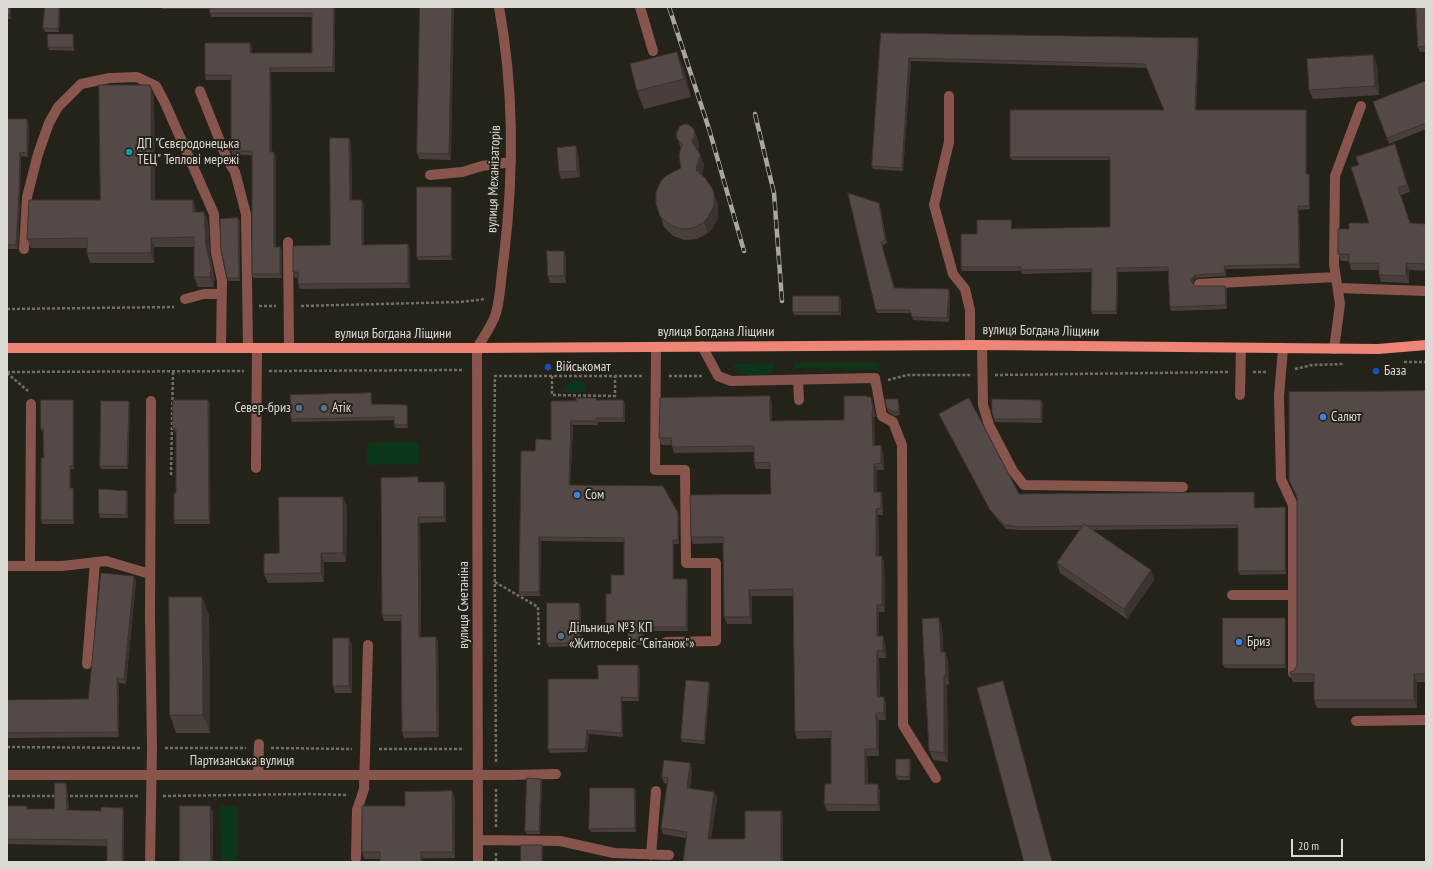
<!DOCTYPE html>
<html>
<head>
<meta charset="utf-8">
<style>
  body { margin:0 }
  #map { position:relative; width:1433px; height:869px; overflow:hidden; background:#252219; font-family:"PT Sans Narrow",sans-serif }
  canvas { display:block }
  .frame { position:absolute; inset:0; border:8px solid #dcdad4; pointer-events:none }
  .scale { position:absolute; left:1291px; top:839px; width:52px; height:18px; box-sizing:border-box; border:2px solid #dcdad4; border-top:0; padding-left:5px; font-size:12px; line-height:14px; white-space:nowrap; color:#dcdad4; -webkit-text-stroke:3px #252219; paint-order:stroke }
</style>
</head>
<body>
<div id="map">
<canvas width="1433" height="869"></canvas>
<div class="frame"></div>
<div class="scale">20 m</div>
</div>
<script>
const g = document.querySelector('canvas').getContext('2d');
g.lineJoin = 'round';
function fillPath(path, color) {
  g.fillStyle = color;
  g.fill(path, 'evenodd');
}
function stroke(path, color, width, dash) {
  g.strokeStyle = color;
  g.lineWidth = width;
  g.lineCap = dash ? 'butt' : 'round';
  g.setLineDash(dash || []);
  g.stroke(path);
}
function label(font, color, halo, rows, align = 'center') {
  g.font = font + ' "PT Sans Narrow",sans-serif';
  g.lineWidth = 4;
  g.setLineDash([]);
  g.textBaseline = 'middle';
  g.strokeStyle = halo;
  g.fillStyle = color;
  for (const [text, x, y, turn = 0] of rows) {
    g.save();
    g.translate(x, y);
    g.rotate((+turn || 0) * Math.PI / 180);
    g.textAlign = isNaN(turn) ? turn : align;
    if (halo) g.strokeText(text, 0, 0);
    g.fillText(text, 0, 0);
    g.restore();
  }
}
fillPath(new Path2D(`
  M774,363V368L771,373C759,376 739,379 733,365V364Z
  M795,363H879V371L870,369L848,371L840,369L794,368Z
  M571,381H581L586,386V392H564V387Z
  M419,442V464L367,465V443Z
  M220,806H237V862H221Z`), '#0b361a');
stroke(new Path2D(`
  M259,306H276
  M301,306L460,302L486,299
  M7,309L174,307
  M1404,362H1426
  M1295,369L1312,365L1343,364
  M269,371L463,370V371
  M7,372L244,371
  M1253,372H1268
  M7,373L28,391
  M995,375L1228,372
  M552,376V395L615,396V376
  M669,376H702
  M888,380L907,375H970
  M171,475L173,371
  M495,582L538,607L539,645
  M7,747L140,748
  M165,748H246
  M271,748L352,749
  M379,749H464
  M496,762L494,458L495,376H642
  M496,789V828
  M7,796H56
  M65,796H138
  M163,796L307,794L348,795
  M496,853V862`), '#716e66', 2.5, [3, 2]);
stroke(new Path2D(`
  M640,7L653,51
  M200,91L227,159L235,172L246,214L248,348
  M949,96V142L934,205L953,274L965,289L970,310V345
  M430,175L462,172L482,166L511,162
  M288,242L289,348
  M24,249L27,197L38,154L49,123L58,107L81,84L110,78L137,77L156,86L165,103L214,214L216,253L222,281L221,348
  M1199,284L1336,277
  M1338,288L1426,291
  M185,299L204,294H221
  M982,345L983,405L989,425L1013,471L1024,485L1183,487
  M702,346L718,376L731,381L875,378L882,416L893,422L902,445L903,725L936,778
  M656,347L655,470H685L686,563H716V641L666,642
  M1283,349L1279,396L1281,479L1293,505V673
  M1334,349L1340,304L1334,265L1335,176L1361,106
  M798,380L799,400
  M1240,395L1241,348
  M256,468L257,348
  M7,566H62L106,561L150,574
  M30,566L31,404
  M1232,595H1293
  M87,664L95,562
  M1356,721L1426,720
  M7,775H511L556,774
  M258,775L259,744
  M478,840L560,841L614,853L669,855
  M651,855L656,791
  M356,858L357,810L364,789L368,645
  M150,862L152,748L150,618L151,401
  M478,862L477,348C483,338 493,324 496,313C501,295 501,275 504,256C514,173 514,89 499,7`), '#88554d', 10);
stroke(new Path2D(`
  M7,348H477L982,345L1378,349L1426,345`), '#ee8576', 10);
const rail = new Path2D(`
  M669,7L709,129L744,251
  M755,114L774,193L782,301`);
stroke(rail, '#a9a69f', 4.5);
stroke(rail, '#252219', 3, [9]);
fillPath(new Path2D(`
  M7,7L11,19H7Z
  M59,7L60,10L59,32H45L43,28Z
  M161,7H335V72H271L272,152H274L276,157V247H280L282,251V278H253L252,274V155H233L231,151V80H206L205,75L250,43L252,47V53H312V17H211L210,13V9H162Z
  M420,7L451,160L419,159L417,153Z
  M1426,7V52H1420L1418,47Z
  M881,33L1199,42L1196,110H1306L1307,113V174H1309L1310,177V209L1299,210L1300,268L1226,269V276L1196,278L1193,284L1195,286H1225L1227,289V309L1171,311L1170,307L1168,271L1118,272L1117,314H1092L1091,311V272L1022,274L1021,271H962L961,267L977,234L1011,220L1012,223V229L1110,227V160H1012L1010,157L1164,110L1147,68L911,61L903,171L873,169L872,166Z
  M73,34L74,37V51L49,50L48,47Z
  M1373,55L1377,65L1379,95L1313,99L1309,90Z
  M684,70L691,97L644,109L637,91Z
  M1426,81V129L1389,144L1373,102Z
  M154,97L155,200L196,209V212H204L208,222L210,254L215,281H214V287H198L194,277V247H154V263H90L87,253V248H31L27,239L100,200Z
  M7,119L29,123L28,157L21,156L20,197L18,249H7Z
  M676,134L698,140L699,146L698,150L704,165L702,175L716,199L718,205V218L712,229L708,233L697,239L685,240L673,236L664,227L656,204L681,168V149Z
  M349,138L351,143L352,200H362L364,205V245L410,250V288L300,289L298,284V278H295L293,272L330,245Z
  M1395,144L1410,192L1401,195L1410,223L1426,224V271L1409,270V283L1381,282L1379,275V270H1351L1349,261H1341L1338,254L1349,229L1369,223L1359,165Z
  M578,153L580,177L561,179L559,172Z
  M451,187L452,190V260H418L417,257Z
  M880,206L887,243L882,246L895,288L950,293L949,322L913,320L911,313H877L876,310Z
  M238,218L240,222V281H228L227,278Z
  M564,251L566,258V283H550L548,276Z
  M841,299V315H794L793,312Z
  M1426,391V682H1417V708H1317L1314,700V682H1293L1290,674L1294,671L1297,665V498L1289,480Z
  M371,393L372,396V404L408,408V428H395L394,425V420L292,422L291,419Z
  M868,397L873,403L876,417H874L875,446L883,452L884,470H877V492H881L883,499V515H878L879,556L884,562L885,612H879V636L885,643L886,658H879L880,697H884L886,704V720H879V756H867L868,784L880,791V811H827L824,804L831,784V738L797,739L795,732L793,596H752V624H727L724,617L723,543L693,544L691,537L771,494L770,469H756L754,463V452L674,453L672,445H662L659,438L772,403V421L844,420Z
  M73,400L74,403V469H71V488L74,491V524H42L41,520L44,458L43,432H42L41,429Z
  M597,400H623L625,404V422H598V425H573L570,485L679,517V544H674V579H687L688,584V631H643V645H629L628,641V631H607L606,627L611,594L624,575V542L541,541L540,596H520L519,592L535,451L551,440V401Z
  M129,401L130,405L128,469H101L100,466Z
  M899,402L900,415L895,416L888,412L887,408Z
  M210,403V524H175L174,520L176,493V432H175L173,429Z
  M1043,403L1042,423L995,422L992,412Z
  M939,414L1019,494L1254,492L1255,495V508L1285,507L1286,511V574L1240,575L1238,571V528L1092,530L1151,570L1154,580L1127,619L1060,573L1057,563L1080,530H1021L1006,529L992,513L940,417Z
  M420,482H444L446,487V522L420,523L421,637H436L438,642L439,737L404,738L402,732L401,621H384L382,615Z
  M127,491L128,494V518H100L99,514Z
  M347,506L346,562H324V582L268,583L264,574L279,553Z
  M134,576L136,581L126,684L119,683V737L7,738V700L88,699Z
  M581,606V646L549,647L547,643Z
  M209,615L210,733H176L170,715Z
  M1286,621V668H1225L1223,665Z
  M942,627L943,652H945L948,661L949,684L947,685L948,762L933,760L929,750Z
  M352,644V693H335L333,686Z
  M638,665L640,669L639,701H622L623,737L589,734L587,752L550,753L548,749L598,679Z
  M710,685L705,744L682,742L681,739Z
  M911,762L910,780H897L896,776Z
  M690,763L692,770L690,789L714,792L717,798L711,839H745L781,811L783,818V862L686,838L663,834L661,828L667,784L664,783L662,777Z
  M542,782L540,834H527L525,831Z
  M66,783L67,788L69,810L124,813V862H107V846L7,844V806L28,809H54Z
  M634,788L636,791V832H591L589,829Z
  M452,791L455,798V858L364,859L362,852L405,806Z`), '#483f3c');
fillPath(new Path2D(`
  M10,7H11V19L10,15Z
  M59,7L60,10L59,32L58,29Z
  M334,7H335V72L333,67Z
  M452,7H454L451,160L449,154Z
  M73,34L74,37V51L73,47Z
  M1198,38L1199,42L1196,113L1195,110Z
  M250,43L252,47V58L250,53Z
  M677,52L684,70L691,97L684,79Z
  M1373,55L1377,65L1379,95L1375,86Z
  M909,58L911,61L903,171L902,168Z
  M270,68L271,72L272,157L270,152Z
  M151,87L154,97L155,210L151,200Z
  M1306,110L1307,113V178L1306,174Z
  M27,119L29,123L28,157L27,153Z
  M694,129L698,140L699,146L697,153L692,142Z
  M349,138L351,143L352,205L350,200Z
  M576,146L578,153L580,177L577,171Z
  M20,152L21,156L20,197L18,249L16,245Z
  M274,152L276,157V251L274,247Z
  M700,154L704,165L700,181L696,170Z
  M1309,174L1310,177V209L1309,206Z
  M451,187L452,190V260L451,256Z
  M712,188L718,205V218L712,229L708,233L704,222Z
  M193,200L196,209V222L193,212Z
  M362,200L364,205V250L362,245Z
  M879,203L880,206L887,243L885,240Z
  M1298,206L1299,210L1300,268L1299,264Z
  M204,212L208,222L210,254L215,281L212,272L206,245Z
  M238,218L240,222V281L239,278Z
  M1011,220L1012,223V232L1011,229Z
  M151,238L154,247V263L151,253Z
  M408,244L410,250V288L408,283Z
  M280,247L282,251V278L280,274Z
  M564,251L566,258V283L564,276Z
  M1406,263L1409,270V283L1406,276Z
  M1224,266L1226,269V276L1225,273Z
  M1117,268L1118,272L1117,314L1116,311Z
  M210,272L214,281V287L210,277Z
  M1195,275L1196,278L1193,284L1191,280Z
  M1225,286L1227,289V309L1226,305Z
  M949,289L950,293L949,322L947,318Z
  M839,296L841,299V315L839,312Z
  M371,393L372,396V407L371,404Z
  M770,396L772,403V428L770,421Z
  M871,397L873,403L876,417L873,410Z
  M898,399L899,402L900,415L899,412Z
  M73,400L74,403V469L73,466Z
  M208,400L210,403V524L209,520Z
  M623,400L625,404V422L624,418Z
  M1041,400L1043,403L1042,423L1041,419Z
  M129,401L130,405L128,469L127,466Z
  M407,405L408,408V428L407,425Z
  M872,411L874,417L875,452L873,446Z
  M571,421L573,425L570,489L569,485Z
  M881,445L883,452L884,470L881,463Z
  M874,464L877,470V499L874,492Z
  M70,466L71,469V491L70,488Z
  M444,482L446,487V522L444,517Z
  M73,488L74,491V524L73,520Z
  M127,491L128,494V518L126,515Z
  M881,492L883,499V515L881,508Z
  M1254,492L1255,495V511L1254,508Z
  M343,497L347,506L346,562L343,553Z
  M1285,507L1286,511V574L1285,571Z
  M876,509L878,515L879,563L876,556Z
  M678,513L679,517V544L678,540Z
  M418,517L420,523L421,642L419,637Z
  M539,537L541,541L540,596L539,592Z
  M673,540L674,544V583L673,579Z
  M321,553L324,562V582L321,573Z
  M882,556L884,562L885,612L882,605Z
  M1151,570L1154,580L1127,619L1124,609Z
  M134,576L136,581L126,684L124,679Z
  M687,579L688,584V631L686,627Z
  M749,590L752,596V624L750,617Z
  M202,597L209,615L210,733L203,715Z
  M579,603L581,606V646L580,643Z
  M877,605L879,612V643L877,636Z
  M939,618L942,627L944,661L941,652Z
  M1285,618L1286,621V668L1285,665Z
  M641,627L643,631V645L642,641Z
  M883,636L885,643L886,658L883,651Z
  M436,637L438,642L439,737L437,732Z
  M349,638L352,644V693L349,686Z
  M877,651L879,658L880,704L877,697Z
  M945,652L948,661L949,684L946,675Z
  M638,665L640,669L639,701L638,698Z
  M1414,674L1417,682V708L1414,700Z
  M944,676L947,685L948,762L944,753Z
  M117,678L119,683V737L118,732Z
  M709,682L710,685L705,744L704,741Z
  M621,697L622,701L623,737L622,733Z
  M884,697L886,704V720L884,713Z
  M876,713L879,720V756L877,749Z
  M587,730L589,734L587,752L585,749Z
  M865,749L867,756L868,791L865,784Z
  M910,759L911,762L910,780L909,777Z
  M690,763L692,770L689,795L687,788Z
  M541,779L542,782L540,834L539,831Z
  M66,783L67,788L69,816L67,810Z
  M878,784L880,791V811L878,805Z
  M634,788L636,791V832L635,828Z
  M452,791L455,798V858L453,852Z
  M714,792L717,798L710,846L708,839Z
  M210,806L213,812V862H211Z
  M123,808L124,813V862H122Z
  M781,811L783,818V862H781Z
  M542,845L543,848V862H542Z
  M421,852L423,858V862H421Z`), '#3b3331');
const building = new Path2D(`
  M7,7H10V15H7Z
  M45,7H59L58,29L43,28Z
  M210,7H334L333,67L270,68V152H274V247H280V274H252V151H231V75H205V43H250V53H312V13H210Z
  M420,7H452L449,154L417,153Z
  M1416,7H1426V46L1418,47Z
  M881,33L1198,38L1195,110H1306V174H1309V206H1298L1299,264L1224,266L1225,273L1195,275L1191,280L1193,284L1195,286H1225L1226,305L1170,307L1168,267L1117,268L1116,311H1091L1092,269L1021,270V267H961V234H977V220H1011V229L1110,227V157H1010V110H1164L1145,64L909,58L902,168L872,166Z
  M48,34H73V47H48Z
  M677,52L684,79L637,91L630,64Z
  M1373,55L1375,86L1309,90L1307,59Z
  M1426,81V123L1387,138L1373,102Z
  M99,85H150L151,87V200H193V212H204L206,245L212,272H210V277H194V237L151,238V253H87V238L27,239L29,200H100Z
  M7,119H27V153L20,152L19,193L16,245H7Z
  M686,124L689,125L694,129L695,135L692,142L700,154L696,170L705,178L712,188L714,194V206L708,217L704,222L693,228L681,229L675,227L669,224L660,216L656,204V192L661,181L666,176L681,168L679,155L682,144L677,139L676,134L680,126Z
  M330,138H349L350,200H362V245L408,244V283L298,284V272H293V246L330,245Z
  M1395,144L1407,185L1398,188L1410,223L1426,224V264L1406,263V276L1379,275V263H1349V254H1338V229H1349V223H1369L1351,167L1359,165L1356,157Z
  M576,146L577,171L559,172L557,148Z
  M417,187H451V256L417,257Z
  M848,193L879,203L885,240L881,242L894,288L949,289L947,318L912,317L910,310H876Z
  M238,218L239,278H227L221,249L220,219Z
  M547,251H564V276H548Z
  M793,296H839V312H793Z
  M1426,391V674H1414V700H1314V674H1290V672L1294,671L1297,665V497L1289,480V392Z
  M371,393V404L407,405V425H394V417L291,419L290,395Z
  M770,396V421L844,420V396H867V397H871L873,410L872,411L873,446L881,445V463L874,464V492H881V508L876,509V556H882V605H877V636H883V651H877V697H884V713H876L877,749H865V784H878V805L824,804L825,784H831V731L795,732L793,589L749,590L750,617H724L723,537H691L690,495L771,494L770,462L754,463V446L672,447L671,438H659L660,398Z
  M576,398H596V400H623L624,418H596V421H571L569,485L663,486L678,513V540H673V579H687L686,627H641L642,641H628V627H606V594H611V575H624V538L539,537V592H519L521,451H535L536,439L551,440V401H576Z
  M969,398L1019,494L1254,492V508L1285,507V571H1238V525L1087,526L1084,524L1082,526L1020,527L1005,525L990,510L939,414Z
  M885,399H898L899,412H894L887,408Z
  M992,399L1041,400V419H994L992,412Z
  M41,400H73V466H70V488H73V520H41V458H44L43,429H41Z
  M173,400H208L209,520H174V493H176V429H173Z
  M101,401H129L127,466H100Z
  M418,477V482H444V517H418L419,637H436L437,732H402L401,615H382L381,478Z
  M99,489L127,491L126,515L99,514Z
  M279,497H343V553H321V573L264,574V554L279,553Z
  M1084,524L1151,570L1124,609L1057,563Z
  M101,573L134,576L124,679L117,678L118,732L7,733V700L88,699Z
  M169,597H202L203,715H170Z
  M547,603H579L580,643H547Z
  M939,618L941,652H945L946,675L944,676V753L929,751V750L922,619Z
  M1223,618H1285V665H1223Z
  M333,638H349V686H333Z
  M598,665H638V698L621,697L622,733L587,730L585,749H548V679H598Z
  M686,680L709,682L704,741L681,739Z
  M1003,681L1052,862H1024L977,688Z
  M896,759H910L909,777L896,776Z
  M664,760L690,763L687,788L714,792L708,839H745V811H781V862H683L687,832L661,828L668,778L662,777Z
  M527,778L541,779L539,831H525Z
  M55,783H66L67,810L101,811V807L123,808L122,862H107V840L7,839V806H27V809H54Z
  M590,788H634L635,828L589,829Z
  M452,791L453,852H421V862H380V852H362V806H405V792Z
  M180,806H210L211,862H180Z
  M521,845H542V862H521Z`);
fillPath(building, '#544946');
stroke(building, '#3b3331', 1);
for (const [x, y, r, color] of [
  [129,152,4,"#0f9aa8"],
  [548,367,4,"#1a4fb4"],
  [1376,371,4,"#1a4fb4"],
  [299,408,4,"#5c6f8a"],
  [324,408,4,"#5c6f8a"],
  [1323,417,4,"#3f7fe0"],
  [577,495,4,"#3f7fe0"],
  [561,636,4,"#5c6f8a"],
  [1239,642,4,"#3f7fe0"]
]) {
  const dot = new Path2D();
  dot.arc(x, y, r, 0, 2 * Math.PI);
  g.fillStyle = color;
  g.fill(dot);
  stroke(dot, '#252219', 1.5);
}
label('14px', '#dcdad4', '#252219', [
  ["ДП \"Сєвєродонецька",137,144],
  ["ТЕЦ\" Теплові мережі",137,160],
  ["Військомат",556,367],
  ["База",1384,371],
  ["Север-бриз",291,408,"right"],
  ["Атік",332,408],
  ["Салют",1331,417],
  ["Сом",585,495],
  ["Дільниця №3 КП",569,628],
  ["«Житлосервіс \"Світанок\"»",569,644],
  ["Бриз",1247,642]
], 'left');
label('14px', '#dcdad4', '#252219', [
  ["вулиця Механізаторів",494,179,-88],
  ["вулиця Богдана Ліщини",1041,331,1],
  ["вулиця Богдана Ліщини",716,332],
  ["вулиця Богдана Ліщини",393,334],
  ["вулиця Сметаніна",464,605,-90],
  ["Партизанська вулиця",242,761]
]);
</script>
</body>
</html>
